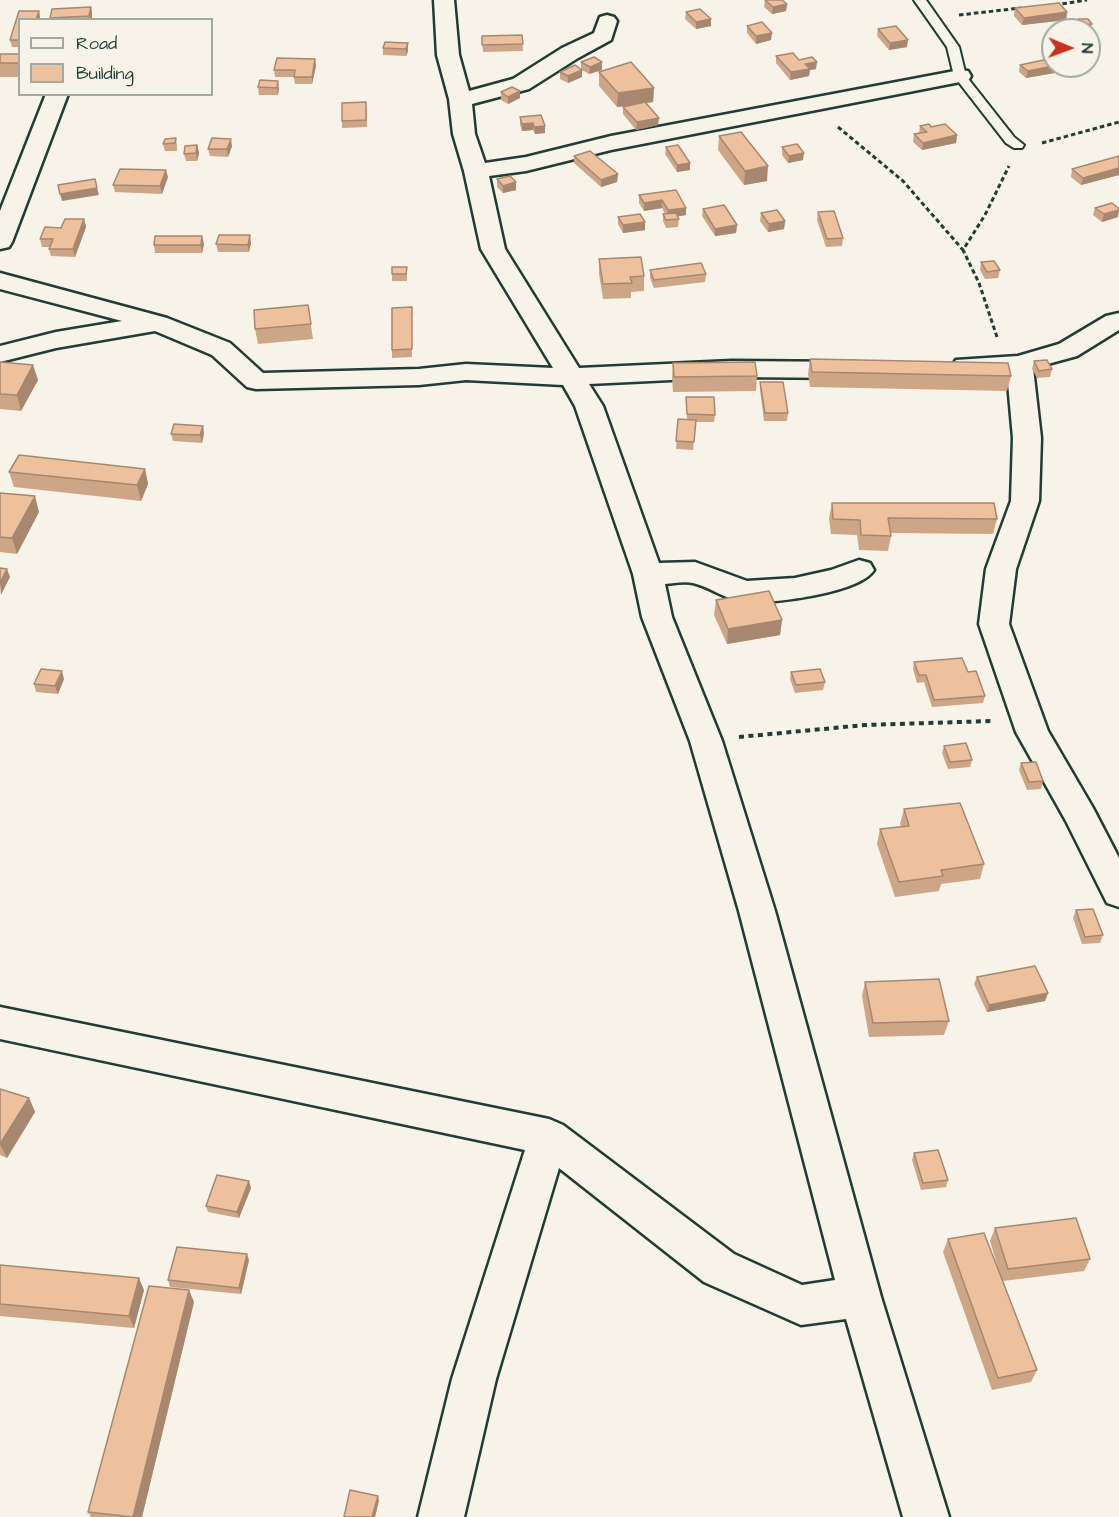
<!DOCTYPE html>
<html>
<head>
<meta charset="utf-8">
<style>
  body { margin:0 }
  #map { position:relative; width:1119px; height:1517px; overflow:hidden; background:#f7f3e8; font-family:"Architects Daughter",sans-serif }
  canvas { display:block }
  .legend { position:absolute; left:18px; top:18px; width:195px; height:78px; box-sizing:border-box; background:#f7f3e8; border:2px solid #a1aaa0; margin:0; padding:8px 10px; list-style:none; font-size:18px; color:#1f3d34 }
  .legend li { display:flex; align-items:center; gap:12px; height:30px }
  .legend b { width:30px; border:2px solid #a1aaa0 }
  .north { position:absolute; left:1041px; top:18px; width:60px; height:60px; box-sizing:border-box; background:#f7f3e8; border:2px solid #a1aaa0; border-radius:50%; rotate:91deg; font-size:16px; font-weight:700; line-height:24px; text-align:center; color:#1f3d34 }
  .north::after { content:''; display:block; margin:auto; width:21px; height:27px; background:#c8321e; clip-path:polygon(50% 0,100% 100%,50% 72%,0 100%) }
</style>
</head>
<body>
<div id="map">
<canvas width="1119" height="1517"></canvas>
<ul class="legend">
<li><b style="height:8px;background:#f7f3e8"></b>Road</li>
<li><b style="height:16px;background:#eec19e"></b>Building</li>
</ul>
<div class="north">N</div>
</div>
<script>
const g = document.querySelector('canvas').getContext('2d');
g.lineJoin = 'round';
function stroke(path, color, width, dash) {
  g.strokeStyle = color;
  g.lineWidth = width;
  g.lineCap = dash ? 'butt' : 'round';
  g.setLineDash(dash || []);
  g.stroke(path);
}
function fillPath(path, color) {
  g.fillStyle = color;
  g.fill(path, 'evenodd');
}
const service = new Path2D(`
  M914,0H926L959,47L966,76L1014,137L1024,145L1022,148H1014L1006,143L954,76L947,47Z`);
const minor = new Path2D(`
  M434,0H454L459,55L469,91L513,79L562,48L594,33L600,17L607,15L614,17L617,21L611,40L578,58L529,89L472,104L475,134L485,163L526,157L611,136L960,70L968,71L971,76L968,81L960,82L611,150L526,171L489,176L505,249L579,368L732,361L853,362L862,364L866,370L862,376L853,378L732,377L589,384L603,406L659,563L695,562L747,581L795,578L831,570L859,560L870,563L874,570C860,593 772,604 746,602C727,601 711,587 693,583C685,581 674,583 665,584L672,617L722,741L775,911L881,1297L949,1517H903L846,1319L801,1325L704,1282L559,1168L496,1379L464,1517H418L452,1379L525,1150L0,1039V1007L549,1119L563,1125L734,1254L802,1285L835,1280L739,911L690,741L642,617L633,574L575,406L563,385L466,380L419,385L256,389L247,387L212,355L155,331L56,348L0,362V346L56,332L122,321L0,289V273L167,318L230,343L263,373L419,369L466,364L553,368L481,249L464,171L453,134L449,99L437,55Z
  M46,94H68L12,242L9,247L0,249V211Z
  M1119,313V330L1077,356L1033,368L1041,438L1039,501L1016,569L1009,624L1048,731L1093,808L1119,858V907L1107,903L1066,821L1016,732L979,624L986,569L1011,501L1013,438L1007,372L965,374L956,372L952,366L956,360L1018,356L1059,344L1106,316Z`);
stroke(service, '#1f3d34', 4);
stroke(minor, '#1f3d34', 5);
stroke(new Path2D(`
  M1055,5L1087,0
  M959,15L1021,8
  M838,127L903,181L963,250
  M1042,143L1119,122
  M997,337L979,283L963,250L985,215L1009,166`), '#1f3d34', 3, [4.5, 3]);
stroke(new Path2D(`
  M739,737L865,725L992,721`), '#1f3d34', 4, [5, 4.5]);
fillPath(service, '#f7f3e8');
fillPath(minor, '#f7f3e8');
fillPath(new Path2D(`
  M765,0L787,4L786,11L772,14L764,7Z
  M91,7L92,14V20H51L50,18Z
  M1015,8L1067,12L1066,20L1022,25L1014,16Z
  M19,11H39L40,18V20H20V47H12L10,40Z
  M686,12L711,19V26L696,29L685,19Z
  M1078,19L1092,24L1090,31L1089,32V30H1079L1077,26Z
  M747,26L771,40L756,44L747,33Z
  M878,29L907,47L889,50L877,36Z
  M522,35L523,51L483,52L482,36Z
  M408,43V51L406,56L383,55V48Z
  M0,54H20V77H0Z
  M776,56L799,60L816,69L810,70L809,76L790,80L776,63Z
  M315,59L316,66L312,84H295L294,77H275L274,70Z
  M581,62L602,70L589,74L582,70V77L568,83L560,79V72L581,69Z
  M1020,65L1060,72L1026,78L1019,72Z
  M599,72L654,88L653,102L646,103L658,125L636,130L623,114V107L628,106L617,107L599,86Z
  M258,87L279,88L278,95H259Z
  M520,91V98L508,104L501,100V92Z
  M367,109V127L342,128V121Z
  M520,117L545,126V133L535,134L533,130L522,131L520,125Z
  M920,126L931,127L957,135L956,143L922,150L913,142L914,134L919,133Z
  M719,136L767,181L744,185L718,150Z
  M176,138L177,146V151H165L163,144Z
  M197,145L199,153L197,161H186L184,154Z
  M232,146L228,157L210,156L208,149Z
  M666,147L690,163V170L677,172L665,154Z
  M782,147L803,160L788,163L782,155Z
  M574,156L618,174L617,182L601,187L574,163Z
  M1119,156V175L1081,185L1071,177L1072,169Z
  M168,177L162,194L115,192L113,185Z
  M497,179L516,182V190L503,193L497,187Z
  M676,190L686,208V215L678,216L679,219L678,227L666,228L663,221V214H665L662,208L644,211L639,203V195Z
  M1095,208L1118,217L1102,222L1093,215Z
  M703,209L737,225L736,233L715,236L702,216Z
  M818,212L843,238L842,246L826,247L817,220Z
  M761,213L785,221L784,229L768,232L760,221Z
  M618,217L645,222V230L623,233L618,224Z
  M84,219L86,227L75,257L51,256L49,249L50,247H42L40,239Z
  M251,243L249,252H218L216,244Z
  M204,244L202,253H155L154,245Z
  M599,259L644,276V291L631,292V298L603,299L599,274Z
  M981,262L1000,270L998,278L985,279L980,270Z
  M407,267V281H392V274Z
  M650,270L706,274L705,282L654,288L650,278Z
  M308,305L313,339L258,344L255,329Z
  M412,307V357L392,358V350Z
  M810,359L1011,376L1007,391L810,387L808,374Z
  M1034,361L1052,369L1050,377L1037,378L1032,369Z
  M0,362L33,365L38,380L21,411L0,409Z
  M673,363L757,376L756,391L673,392L672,378Z
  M760,382L788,413L787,421H764L760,390Z
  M686,397L715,415L714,422H696L693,450L676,449L678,419L687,420Z
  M204,433L202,443L173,441L171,434Z
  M145,469L148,484L141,501L14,487L9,472Z
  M0,493L39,512L17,554L0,552Z
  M832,503L997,519L993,534L891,533V536L888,551L859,550L857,535L831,534L829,518Z
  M716,600L782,620L780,635L727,644L714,615Z
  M914,662L968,672L985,696L983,703L932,707L924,682L917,683L913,669Z
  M791,672L825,682L823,690L795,693L790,679Z
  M64,679L58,694L36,692L34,684Z
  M944,746L972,760L970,767L948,769L942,753Z
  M1021,763L1043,781L1041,789L1027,790L1019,770Z
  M904,809L984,864L980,879L941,884L939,891L895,897L877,844L880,829L901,827L900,824Z
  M1076,910L1103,935L1100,943L1082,944L1073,918Z
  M977,977L1048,993L1045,1001L987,1012L974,984Z
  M865,982L949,1021L944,1035L869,1037L862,996Z
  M0,1089L29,1098L35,1112L7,1158L0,1155Z
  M914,1153L948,1180L946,1187L921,1190L912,1160Z
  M251,1188L239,1218L208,1212L206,1206Z
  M995,1228L1090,1259L1084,1271L1003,1281L1037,1370L1031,1382L992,1390L943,1252L948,1239L1001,1278L990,1241Z
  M249,1260L241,1294L170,1287L168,1280Z
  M0,1265L144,1290L134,1328L0,1316Z
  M194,1302L142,1517H91L88,1512Z`), '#cda688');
fillPath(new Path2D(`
  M787,4L786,11L772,14L773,7Z
  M91,7L92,14V20H90L89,16Z
  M39,11L40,18V20H36Z
  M1067,12L1066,20L1022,25L1024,18Z
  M711,19V26L696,29V22Z
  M772,33L771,40L756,44V36Z
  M908,40L907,47L889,50L890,43Z
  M408,43V51L406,56V49Z
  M315,59L316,66L312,84V77Z
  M602,62V70L589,74L590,67Z
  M817,62L816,69L810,70L809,76L790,80L791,72L805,64Z
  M1053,66H1061L1060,72L1026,78L1028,71Z
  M582,70V77L568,83V76Z
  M278,81L279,88L278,95L277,88Z
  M654,88L653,102L617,107L618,93Z
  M520,91V98L508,104V97Z
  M659,118L658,125L636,130L637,122Z
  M533,123V130L522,131V124Z
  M545,126V133L535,134L534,127Z
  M957,135L956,143L922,150L923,143Z
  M231,139L232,146L228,157L227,149Z
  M197,145L199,153L197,161L196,153Z
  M804,153L803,160L788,163L789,156Z
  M690,163V170L677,172V165Z
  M768,166L767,181L744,185L745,171Z
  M1119,168V175L1081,185L1083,178Z
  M166,170L168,177L162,194L160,186Z
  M618,174L617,182L601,187V180Z
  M516,182V190L503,193V186Z
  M97,188L99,195L62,201L60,194Z
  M662,200V208L644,211V203Z
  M686,208V215L667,218L668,210Z
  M1119,210L1118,217L1102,222L1104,214Z
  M84,219L86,227L75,257L73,249Z
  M785,221L784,229L768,232L769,224Z
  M645,222V230L623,233V225Z
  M737,225L736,233L715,236V229Z
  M250,235L251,243L249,252L248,245Z
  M202,236L204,244L202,253L201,245Z
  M33,365L38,380L21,411L17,395Z
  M203,426L204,433L202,443L200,435Z
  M145,469L148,484L141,501L137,485Z
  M35,496L39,512L17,554L12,538Z
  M7,569L10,577L1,595L0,583Z
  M782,620L780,635L727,644L728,629Z
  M62,671L64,679L58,694L55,686Z
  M1048,993L1045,1001L987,1012L989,1005Z
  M29,1098L35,1112L7,1158L0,1144Z
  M249,1181L251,1188L239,1218L237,1212Z
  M247,1254L249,1260L241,1294L239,1288Z
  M139,1278L144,1290L134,1328L129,1316Z
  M189,1290L194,1302L142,1517H133Z
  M378,1496L379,1501L375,1517H372Z`), '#a7876f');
const building = new Path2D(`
  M765,0H782L787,4L773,7Z
  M1059,3L1067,12L1024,18L1015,8Z
  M91,7L89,16L50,18L52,9Z
  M700,9L711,19L696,22L686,12Z
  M19,11H39L36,20H20V40H10Z
  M1078,19H1088L1092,24L1082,25Z
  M762,22L772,33L756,36L747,26Z
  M896,26L908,40L890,43L878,29Z
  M522,35L523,44L482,45V36Z
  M385,42L408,43L406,49L383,48Z
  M793,53L799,60L812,57L817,62L805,64L810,69L791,72L776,56Z
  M0,54H20V63H0Z
  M594,57L602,62L590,67L581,62Z
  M277,58L315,59L312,77H294L295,70H274Z
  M1053,58V66L1028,71L1020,65Z
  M631,62L654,88L618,93L599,72Z
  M575,65L582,70L568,76L560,72Z
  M260,80L278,81L277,88L258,87Z
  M512,87L520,91L508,97L501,92Z
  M366,102V120L342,121V103Z
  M645,102L659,118L637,122L623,107Z
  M541,115L545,126L534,127L533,123L522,124L520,117Z
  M929,124L931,127L945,124L957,135L923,143L914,134L927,132L920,126Z
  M741,132L768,166L745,171L719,136Z
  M176,138L175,143L163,144L165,139Z
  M212,138L231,139L227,149H208Z
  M797,144L804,153L789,156L782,147Z
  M197,145L196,153L184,154L185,146Z
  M678,145L690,163L677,165L666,147Z
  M590,151L618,174L601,180L574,156Z
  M1119,156V168L1083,178L1072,169Z
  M120,169L166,170L160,186L113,185Z
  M510,176L516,182L503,186L497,179Z
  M95,179L97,188L60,194L58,185Z
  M676,190L686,208L668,210L662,200L644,203L639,195Z
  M1112,203L1119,209V210L1104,214L1095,208Z
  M724,205L737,225L715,229L703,209Z
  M777,210L785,221L769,224L761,213Z
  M834,211L843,238L827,239L818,212Z
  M676,213L679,219L666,220L663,214Z
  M640,214L645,222L623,225L618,217Z
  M65,219H84L73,249H49L53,239H40L45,227L61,228Z
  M219,235H250L248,245L216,244Z
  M155,236H202L201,245H154Z
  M641,257L644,276L630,277L632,283L603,284L599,259Z
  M994,261L1000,270L987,272L981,262Z
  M701,263L706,274L654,280L650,270Z
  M392,267H407L406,274H392Z
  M308,305L311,324L255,329L254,310Z
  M412,307V349L392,350V308Z
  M810,359L1008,363L1011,376L812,372Z
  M1047,360L1052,369L1039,371L1034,361Z
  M0,362L33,365L17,395L0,394Z
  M755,362L757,376L674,377L673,363Z
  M760,382H783L788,413H765Z
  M686,397H714L715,415L687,414Z
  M678,419L696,420L694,442L676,441Z
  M174,424L203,426L200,435L171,434Z
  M19,455L145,469L137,485L9,472Z
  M0,493L35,496L12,538L0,537Z
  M832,503H994L997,519L888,518L891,536L861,535L860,520L833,519Z
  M0,568L7,569L0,583Z
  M769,591L782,620L728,629L716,600Z
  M962,658L968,672L976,671L985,696L934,700L926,675H919L914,662Z
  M41,669L62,671L55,686L34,684Z
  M820,669L825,682L796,685L791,672Z
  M966,743L972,760L950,762L944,746Z
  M1036,762L1043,781L1029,782L1021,763Z
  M960,803L984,864L941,870L943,876L899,882L880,829L909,826L904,809Z
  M1093,909L1103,935L1085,937L1076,910Z
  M1035,966L1048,993L989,1005L977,977Z
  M939,979L949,1021L873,1023L865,982Z
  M0,1089L29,1098L0,1144Z
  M938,1150L948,1180L923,1183L914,1153Z
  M217,1175L249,1181L237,1212L206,1206Z
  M1076,1218L1090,1259L1008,1269L995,1228Z
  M984,1233L1037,1370L998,1378L948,1239Z
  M177,1247L247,1254L239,1288L168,1280Z
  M0,1265L139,1278L129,1316L0,1304Z
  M149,1286L189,1290L133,1517L88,1512Z
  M350,1490L378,1496L372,1517H344Z`);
fillPath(building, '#eec19e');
stroke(building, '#a7876f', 1.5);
</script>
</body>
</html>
